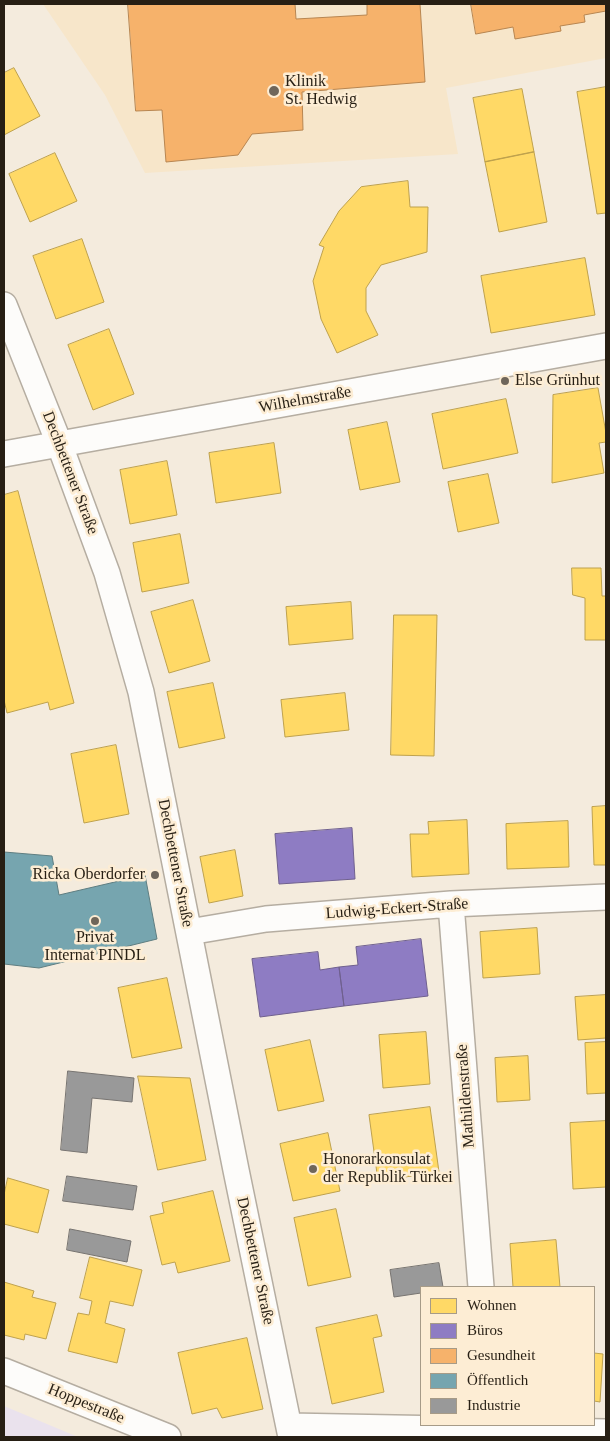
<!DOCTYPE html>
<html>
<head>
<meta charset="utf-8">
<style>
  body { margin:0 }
  #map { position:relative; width:610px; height:1441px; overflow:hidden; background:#f4ebdd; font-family:"Times New Roman",serif }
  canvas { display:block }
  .frame { position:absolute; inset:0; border:5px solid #271f14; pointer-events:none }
  .legend { position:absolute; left:420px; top:1286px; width:175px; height:140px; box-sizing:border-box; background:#fdedd4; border:1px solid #a79b87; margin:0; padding:6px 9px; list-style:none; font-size:15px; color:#271f14 }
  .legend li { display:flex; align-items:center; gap:10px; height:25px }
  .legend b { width:25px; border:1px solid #a79b87 }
</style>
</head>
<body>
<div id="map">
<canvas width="610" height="1441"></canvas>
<div class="frame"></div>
<ul class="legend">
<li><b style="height:14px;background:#ffd966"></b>Wohnen</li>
<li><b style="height:14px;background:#8e7cc3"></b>Büros</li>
<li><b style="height:14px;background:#f6b26b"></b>Gesundheit</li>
<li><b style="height:14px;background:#76a5af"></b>Öffentlich</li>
<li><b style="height:14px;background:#999"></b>Industrie</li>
</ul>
</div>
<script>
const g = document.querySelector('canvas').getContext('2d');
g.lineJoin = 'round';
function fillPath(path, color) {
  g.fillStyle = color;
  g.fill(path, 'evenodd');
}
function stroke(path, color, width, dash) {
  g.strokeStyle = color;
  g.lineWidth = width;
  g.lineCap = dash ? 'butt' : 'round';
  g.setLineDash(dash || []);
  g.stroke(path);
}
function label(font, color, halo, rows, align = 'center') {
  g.font = font + ' "Times New Roman",serif';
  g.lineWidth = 5;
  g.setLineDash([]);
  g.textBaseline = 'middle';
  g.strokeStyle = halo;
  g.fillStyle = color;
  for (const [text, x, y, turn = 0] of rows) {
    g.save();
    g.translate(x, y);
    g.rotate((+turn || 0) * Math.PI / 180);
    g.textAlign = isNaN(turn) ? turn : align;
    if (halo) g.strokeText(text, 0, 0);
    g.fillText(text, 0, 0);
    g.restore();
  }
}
fillPath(new Path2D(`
  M43,4H606V58L446,88L458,154L145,173L105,95Z`), '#f7e6ca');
fillPath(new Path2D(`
  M4,1406L78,1437H4Z`), '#eae2ed');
const homes = new Path2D(`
  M14,68L40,116L4,135V73Z
  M606,87V213L597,214L577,92Z
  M522,89L534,152L485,162L473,98Z
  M534,152L547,222L499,232L485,162Z
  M55,153L77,201L30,222L9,174Z
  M408,181L410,207H428L427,252L381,265L366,288V311L378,335L337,353L321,319L313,281L324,247L319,245L339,211L361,187Z
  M82,239L104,302L56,319L33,256Z
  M585,258L595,315L491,333L481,276Z
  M109,329L134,394L93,410L68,345Z
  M598,388L606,433V442L599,443L604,473L552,483L553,395Z
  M506,399L518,453L443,469L432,414Z
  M387,422L400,482L360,490L348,430Z
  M274,443L281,493L216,503L209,453Z
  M167,461L177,515L130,524L120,470Z
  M488,474L499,523L458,532L448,482Z
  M18,491L74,703L50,710L48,702L7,713L4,700V495Z
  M180,534L189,583L142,592L133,543Z
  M572,568H601L602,596H606V640H585V598L573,595Z
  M193,600L210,661L169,673L151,612Z
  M351,602L353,639L289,645L286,607Z
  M394,615H437L434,756L391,755Z
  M213,683L225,738L179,748L167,692Z
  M345,693L349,730L285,737L281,700Z
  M116,745L129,814L84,823L71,754Z
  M606,806V865H594L592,807Z
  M467,820L469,874L412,877L410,834H429L428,822Z
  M568,821L569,867L507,869L506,824Z
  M235,850L243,896L209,903L200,857Z
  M537,928L540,974L483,978L480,932Z
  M167,978L182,1048L132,1058L118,988Z
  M606,995V1038L578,1040L575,997Z
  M426,1032L430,1084L383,1088L379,1035Z
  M310,1040L324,1101L278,1111L265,1050Z
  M606,1042V1093L587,1094L585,1043Z
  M528,1056L530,1100L497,1102L495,1058Z
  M138,1076L190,1078L206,1160L158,1170Z
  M430,1107L439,1172L378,1181L369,1115Z
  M606,1121V1187L573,1189L570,1123Z
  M328,1133L340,1191L293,1201L280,1144Z
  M8,1178L49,1190L38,1233L4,1224V1195Z
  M213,1191L230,1261L178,1273L175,1262L162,1265L150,1216L164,1213L162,1203Z
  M336,1209L351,1277L308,1286L294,1218Z
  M556,1240L560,1287H513L510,1244Z
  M90,1257L142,1270L133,1306L110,1301L105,1323L125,1329L117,1363L68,1351L78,1313L89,1315L92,1301L80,1298Z
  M4,1282L34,1291L32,1297L56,1303L46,1339L25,1334L24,1340L4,1335Z
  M377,1315L382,1336L373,1338L384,1392L332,1404L316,1328Z
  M247,1338L263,1409L222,1418L217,1408L192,1414L178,1353Z
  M594,1353L603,1354L600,1402L594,1401Z`);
fillPath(homes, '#ffd966');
stroke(homes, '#bea14d', 1);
const offices = new Path2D(`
  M352,828L355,879L279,884L275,834Z
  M421,939L428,996L344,1006L339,967L358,965L356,947Z
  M318,952L320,970L339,967L344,1006L260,1017L252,959Z`);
fillPath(offices, '#8e7cc3');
stroke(offices, '#6f608e', 1);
const health = new Path2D(`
  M128,4H295L296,19L367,15V4H420L425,82L302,92L303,130L252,134L238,155L166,162L162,110L136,111Z
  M471,4H606V11L584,15L585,22L560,26L561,31L515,39L513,27L476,34Z`);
fillPath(health, '#f6b26b');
stroke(health, '#b88651', 1);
const public = new Path2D(`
  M4,852L52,856L59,895L145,875L157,939L39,968L4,964Z`);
fillPath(public, '#76a5af');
stroke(public, '#5e7d80', 1);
const industry = new Path2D(`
  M68,1071L134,1078L132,1102L92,1098L87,1153L61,1150Z
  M67,1176L137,1186L133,1210L63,1201Z
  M70,1229L131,1241L127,1262L67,1250Z
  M439,1263L443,1287H421V1293L394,1297L390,1270Z`);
fillPath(industry, '#999');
stroke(industry, '#777471', 1);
const street = new Path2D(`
  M4,305L59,443L107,573L141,692L236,1170L291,1437
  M4,454L606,346
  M451,904L481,1287
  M189,932L266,919L451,904L606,897
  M4,1371L168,1437
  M289,1426L606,1432`);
stroke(street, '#b5ada1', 28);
stroke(street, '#fdfcfa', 25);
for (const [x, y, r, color] of [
  [274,91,6,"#6f665a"],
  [505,381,5,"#6f665a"],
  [155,875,5,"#6f665a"],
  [95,921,5,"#6f665a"],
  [313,1169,5,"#6f665a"]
]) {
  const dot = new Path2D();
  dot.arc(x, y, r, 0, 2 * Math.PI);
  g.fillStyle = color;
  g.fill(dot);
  stroke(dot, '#fdedd4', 2);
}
label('16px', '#271f14', '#fdedd4', [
  ["Klinik",285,82],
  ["St. Hedwig",285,100],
  ["Else Grünhut",515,381],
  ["Ricka Oberdorfer",145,875,"right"],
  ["Privat",95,938,"center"],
  ["Internat PINDL",95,956,"center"],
  ["Honorarkonsulat",323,1160],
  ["der Republik Türkei",323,1178]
], 'left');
label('16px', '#271f14', '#fdedd4', [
  ["Wilhelmstraße",305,400,-10],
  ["Dechbettener Straße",70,473,69],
  ["Dechbettener Straße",175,863,79],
  ["Ludwig-Eckert-Straße",397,909,-4],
  ["Mathildenstraße",466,1096,-94],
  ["Dechbettener Straße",255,1261,78],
  ["Hoppestraße",86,1404,22]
]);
</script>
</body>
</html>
